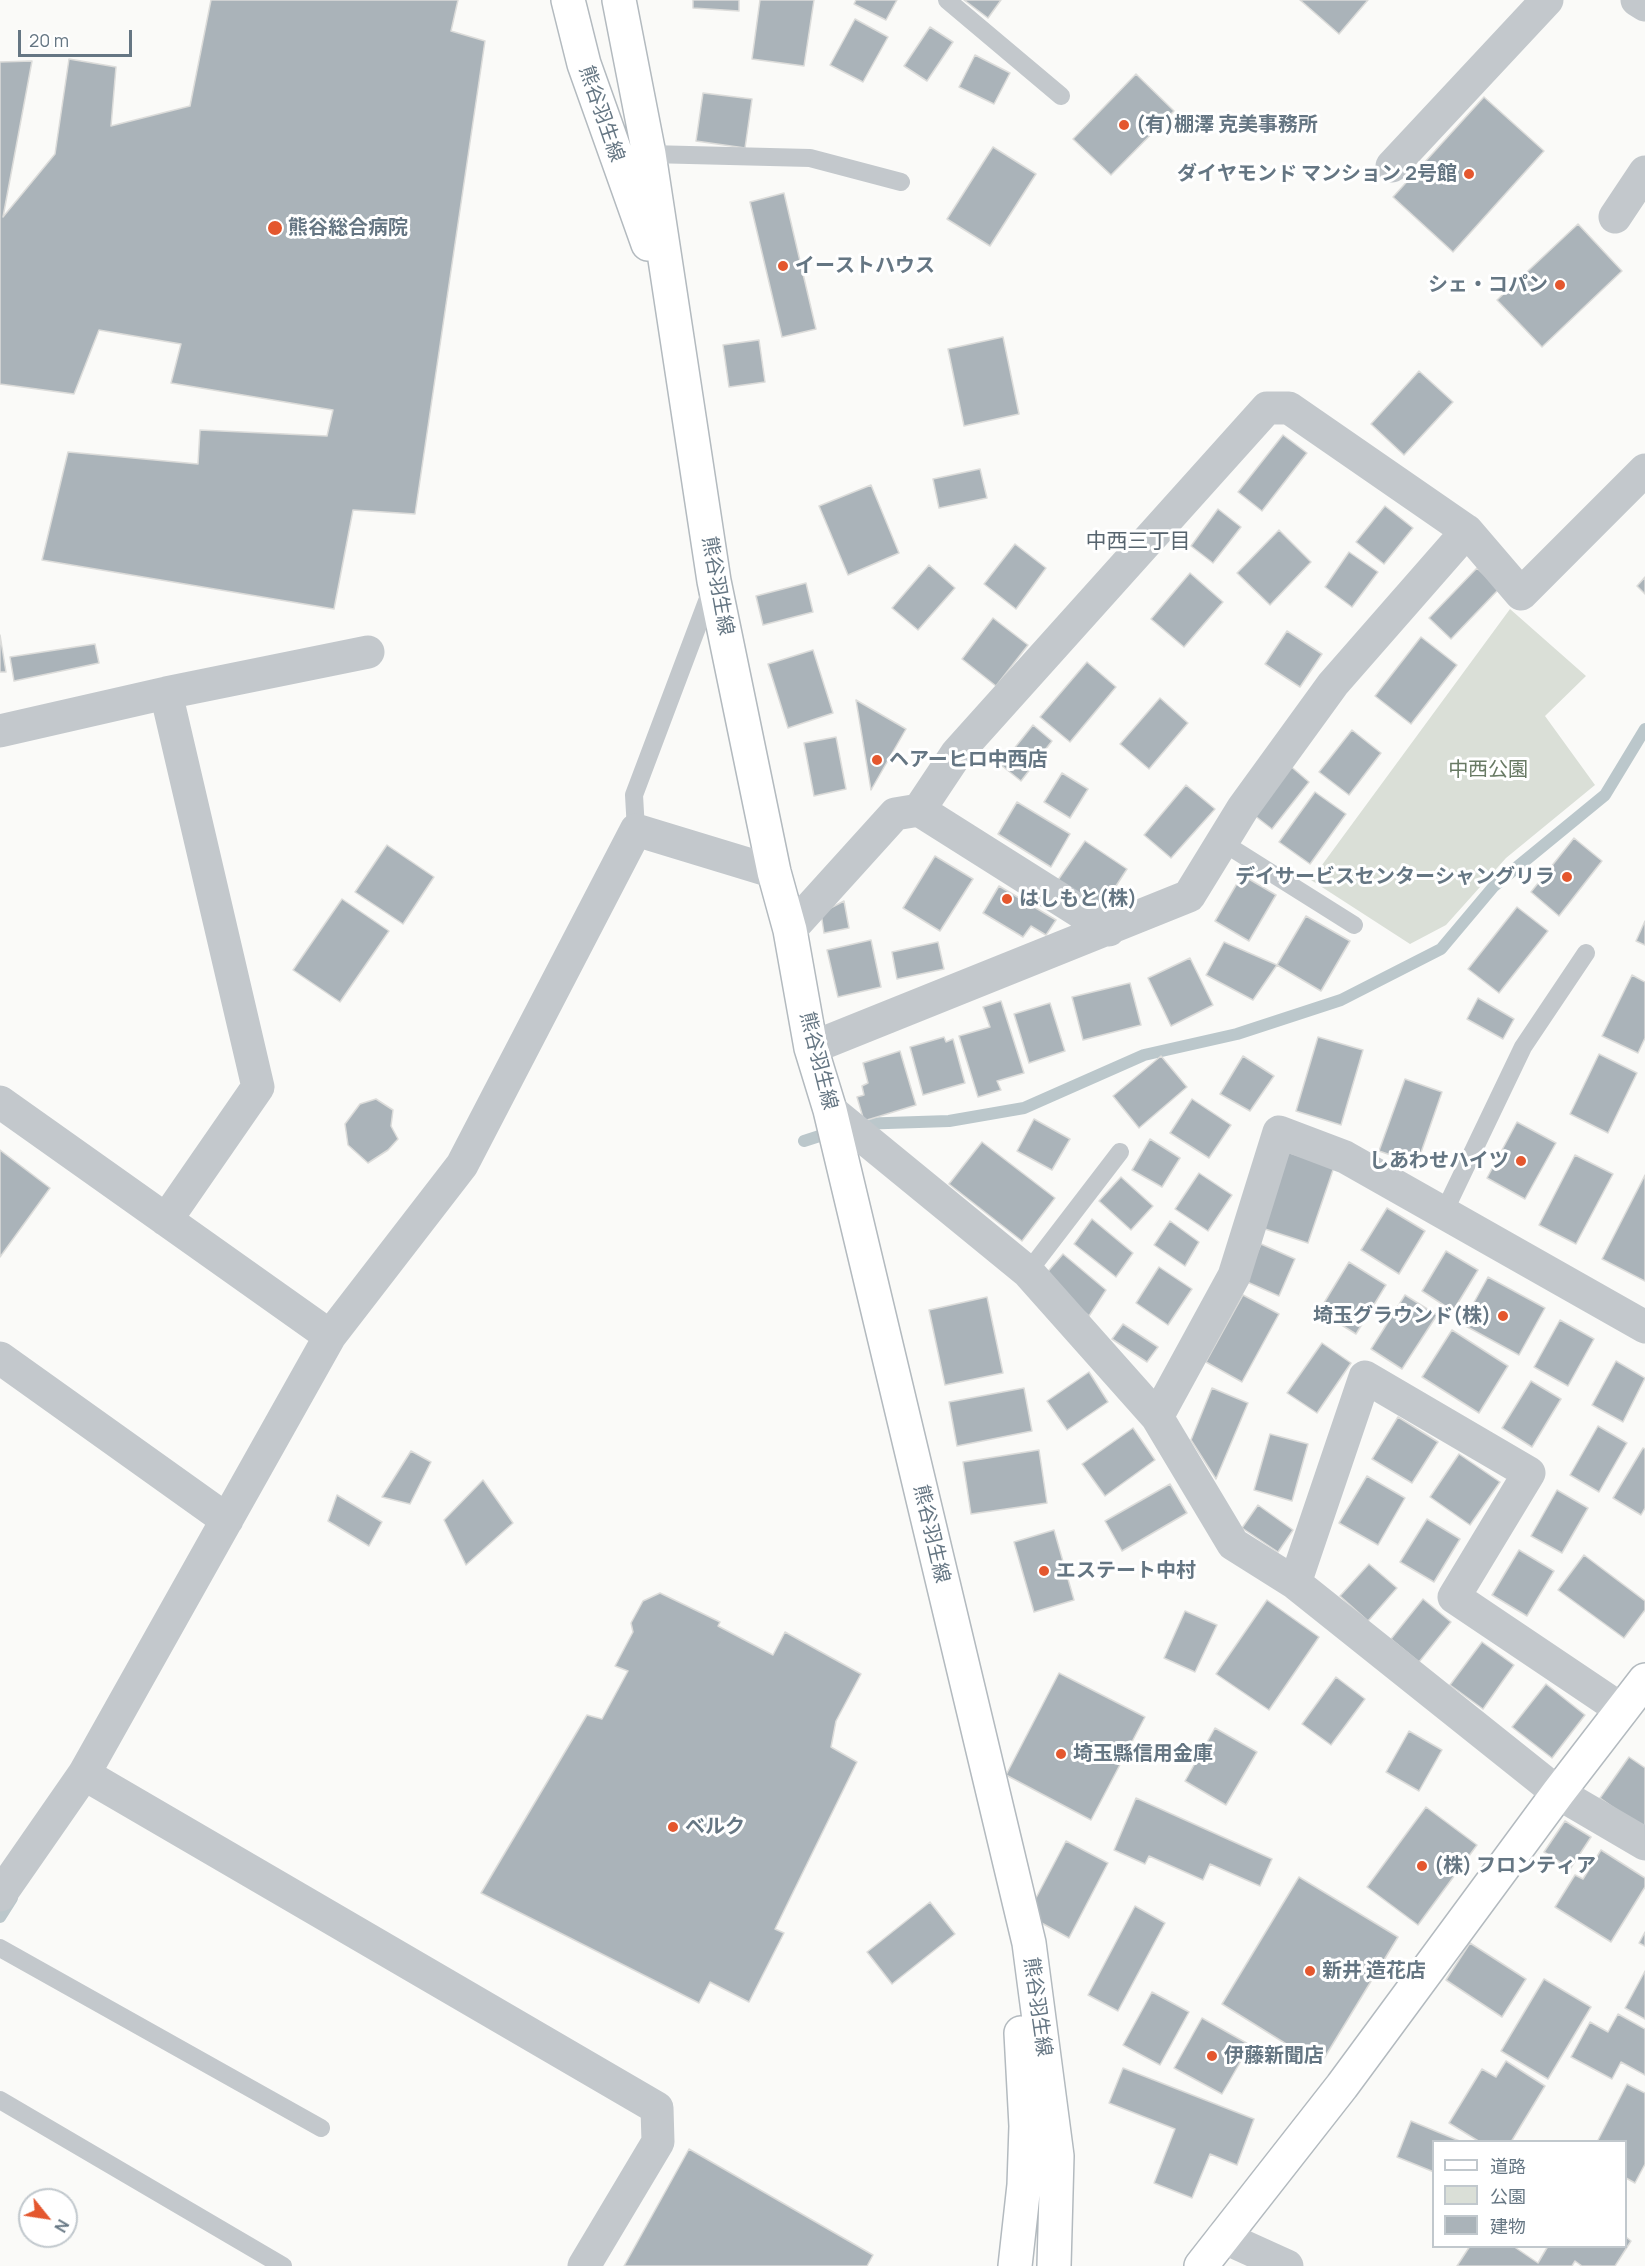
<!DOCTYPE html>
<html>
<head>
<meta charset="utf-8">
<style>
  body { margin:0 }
  #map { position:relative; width:1645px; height:2266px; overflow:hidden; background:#fafaf8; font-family:Manrope,"Noto Sans JP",sans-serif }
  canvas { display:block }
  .legend { position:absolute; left:1432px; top:2140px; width:195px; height:108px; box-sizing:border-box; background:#fff; border:2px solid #c1c8cd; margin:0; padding:8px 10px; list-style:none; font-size:18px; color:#657683 }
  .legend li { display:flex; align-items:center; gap:12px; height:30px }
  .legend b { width:30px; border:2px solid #c1c8cd }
  .north { position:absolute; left:18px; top:2188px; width:60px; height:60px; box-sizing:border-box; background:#fff; border:2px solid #c1c8cd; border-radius:50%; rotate:120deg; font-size:16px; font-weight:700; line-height:24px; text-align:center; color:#657683 }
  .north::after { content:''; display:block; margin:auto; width:21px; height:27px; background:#e4572e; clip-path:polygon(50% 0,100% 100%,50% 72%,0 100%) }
  .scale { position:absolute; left:18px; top:30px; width:114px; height:27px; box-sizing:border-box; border:3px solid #657683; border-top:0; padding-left:8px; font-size:18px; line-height:21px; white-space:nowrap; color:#657683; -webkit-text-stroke:4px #fff; paint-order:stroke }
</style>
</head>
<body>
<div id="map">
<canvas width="1645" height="2266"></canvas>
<ul class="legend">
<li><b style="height:8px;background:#fff"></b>道路</li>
<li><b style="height:16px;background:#dadfd7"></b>公園</li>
<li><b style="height:16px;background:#aab3b9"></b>建物</li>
</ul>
<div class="north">N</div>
<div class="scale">20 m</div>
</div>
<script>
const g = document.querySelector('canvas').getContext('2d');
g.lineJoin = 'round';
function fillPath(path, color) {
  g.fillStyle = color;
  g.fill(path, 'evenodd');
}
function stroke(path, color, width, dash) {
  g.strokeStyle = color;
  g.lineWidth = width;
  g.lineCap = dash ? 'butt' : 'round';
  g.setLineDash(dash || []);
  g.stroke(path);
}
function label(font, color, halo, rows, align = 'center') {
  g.font = font + ' Manrope,"Noto Sans JP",sans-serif';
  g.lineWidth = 6;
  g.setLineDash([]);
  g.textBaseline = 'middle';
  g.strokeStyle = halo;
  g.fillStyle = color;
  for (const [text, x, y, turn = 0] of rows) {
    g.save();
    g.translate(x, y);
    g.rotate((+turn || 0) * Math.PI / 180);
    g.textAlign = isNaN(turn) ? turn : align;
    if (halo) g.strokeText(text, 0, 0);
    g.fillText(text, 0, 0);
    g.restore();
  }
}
fillPath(new Path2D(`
  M1510,609L1586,676L1545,716L1595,785L1506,858L1446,925L1410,944L1311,880Z`), '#dadfd7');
stroke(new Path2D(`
  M857,1124L949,1121L1024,1108L1144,1055L1237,1034L1341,1000L1441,949L1494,886L1605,795L1645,729
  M804,1141L835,1131
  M0,1917L12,1898`), '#bbc7cb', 12);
const building = new Path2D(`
  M211,0H458L451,31L485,41L415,514L353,510L334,609L42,560L68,452L198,464L200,430L327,436L333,410L171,383L181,344L99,330L74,394L0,384V62L32,61L3,217L55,154L69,59L116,67L111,126L190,106Z
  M693,0H739V11L693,8Z
  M760,0H814L804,66L752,59Z
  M856,0H897L886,20L854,4Z
  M964,0H1001L988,18Z
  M1300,0H1368L1339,34Z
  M855,19L888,37L863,82L830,65Z
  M930,27L953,42L927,81L904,66Z
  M975,55L1010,73L994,104L959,87Z
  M1136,74L1174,111L1111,175L1073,139Z
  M703,93L752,99L745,148L696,141Z
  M1484,97L1544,151L1453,252L1393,197Z
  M993,147L1036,174L990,246L947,219Z
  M784,193L816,329L782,337L750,202Z
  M1578,224L1622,271L1542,347L1497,300Z
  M1003,337L1019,414L964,426L948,349Z
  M759,340L765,382L729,387L723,345Z
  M1419,371L1453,402L1404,455L1371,424Z
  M1283,435L1307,453L1262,511L1238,492Z
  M980,469L987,498L939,508L933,479Z
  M871,485L899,553L848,575L819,506Z
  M1385,506L1413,528L1384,564L1356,542Z
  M1218,509L1241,527L1213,563L1191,546Z
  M1279,530L1311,562L1270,605L1237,573Z
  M1015,544L1046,568L1016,609L984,584Z
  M1349,552L1378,572L1352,607L1325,587Z
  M929,565L955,588L918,630L892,608Z
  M1477,568L1499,589L1451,639L1429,618Z
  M1190,573L1223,602L1184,647L1151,619Z
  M1645,577V594L1637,586Z
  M806,583L813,612L763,625L756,596Z
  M993,618L1028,645L996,686L962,659Z
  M1287,631L1322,654L1300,687L1265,664Z
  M0,635L6,672H0Z
  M1421,637L1457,665L1411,724L1375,696Z
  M95,644L99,663L14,681L10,657Z
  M813,650L833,713L788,728L768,664Z
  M1087,662L1116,687L1070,742L1040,717Z
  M1160,698L1188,723L1149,769L1120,744Z
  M856,700L906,729L871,790Z
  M1033,725L1052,741L1021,781L1001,765Z
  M1352,730L1381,753L1349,795L1319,772Z
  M836,737L846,789L814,796L804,743Z
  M1288,764L1309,782L1272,829L1250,812Z
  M1062,773L1088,789L1070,818L1044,802Z
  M1186,785L1215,809L1171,858L1144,835Z
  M1315,792L1346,814L1310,864L1279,842Z
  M1017,802L1070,834L1051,867L998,834Z
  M1574,838L1602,861L1559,916L1531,892Z
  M1085,841L1127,869L1101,909L1058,880Z
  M387,845L434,877L403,924L355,892Z
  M935,856L973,879L940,931L903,908Z
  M1242,875L1276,895L1249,941L1215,921Z
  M999,886L1056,920L1046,935L1031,926L1023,937L983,913Z
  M342,899L389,931L340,1002L293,970Z
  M844,901L849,928L824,933L821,913Z
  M1517,907L1548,931L1499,993L1468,969Z
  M1306,916L1350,941L1321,991L1277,965Z
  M1645,921V945L1636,941Z
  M871,940L881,987L838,997L827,950Z
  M938,942L944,969L897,979L892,952Z
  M1224,942L1277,965L1253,1000L1206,975Z
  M1190,958L1213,1005L1171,1026L1148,978Z
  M1632,975L1645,982V1038L1638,1053L1602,1036Z
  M1130,983L1141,1025L1083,1040L1072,997Z
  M1478,998L1514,1019L1503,1039L1467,1019Z
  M1001,1001L1024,1073L997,1081L1001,1090L978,1097L959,1036L990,1027L983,1007Z
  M1050,1003L1065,1051L1029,1063L1014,1014Z
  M944,1037L946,1042L953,1039L965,1083L923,1095L910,1047Z
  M1318,1037L1363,1050L1341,1125L1296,1111Z
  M900,1051L916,1105L864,1121L857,1097L864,1095L862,1086L868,1083L863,1063Z
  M1599,1054L1637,1073L1608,1133L1570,1114Z
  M1161,1056L1187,1087L1139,1128L1113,1096Z
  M1243,1056L1274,1076L1250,1111L1220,1094Z
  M1405,1079L1442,1092L1417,1164L1379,1151Z
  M376,1099L393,1110L391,1126L398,1139L388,1150L368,1163L348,1145L345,1124L360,1104Z
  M1192,1099L1231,1125L1209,1158L1170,1133Z
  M1034,1119L1070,1139L1052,1170L1017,1151Z
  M1517,1122L1556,1143L1525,1199L1487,1178Z
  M1150,1139L1180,1158L1162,1187L1132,1170Z
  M982,1142L1055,1198L1022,1241L949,1184Z
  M0,1150L50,1188L0,1257Z
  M1287,1152L1334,1167L1308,1243L1262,1228Z
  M1575,1155L1613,1174L1576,1244L1539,1225Z
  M1199,1173L1232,1195L1208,1231L1175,1209Z
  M1645,1175V1281L1602,1259Z
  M1121,1177L1153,1206L1131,1230L1099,1201Z
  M1387,1208L1425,1231L1399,1274L1361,1250Z
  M1092,1219L1133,1253L1116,1277L1074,1244Z
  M1170,1221L1199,1242L1185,1266L1154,1245Z
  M1261,1244L1295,1259L1279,1296L1245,1281Z
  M1446,1251L1478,1270L1453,1311L1422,1291Z
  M1063,1254L1106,1290L1089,1316L1044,1276Z
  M1349,1262L1386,1285L1356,1334L1319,1311Z
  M1159,1267L1192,1289L1168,1325L1136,1303Z
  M1488,1277L1545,1308L1519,1355L1462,1324Z
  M1243,1295L1279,1314L1242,1382L1206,1362Z
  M1405,1295L1437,1315L1402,1369L1371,1349Z
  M987,1297L1003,1373L945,1385L929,1310Z
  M1560,1320L1594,1339L1568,1386L1534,1367Z
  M1123,1324L1158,1347L1147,1362L1112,1339Z
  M1452,1330L1508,1366L1479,1413L1422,1377Z
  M1322,1343L1351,1363L1317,1413L1287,1393Z
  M1616,1361L1645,1378L1623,1422L1592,1405Z
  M1089,1372L1108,1402L1067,1430L1047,1401Z
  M1531,1381L1561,1399L1532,1447L1502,1428Z
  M1024,1388L1032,1431L957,1446L949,1402Z
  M1212,1388L1248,1403L1216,1479L1191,1440Z
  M1398,1417L1438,1442L1412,1483L1372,1459Z
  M1598,1426L1627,1443L1599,1492L1570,1475Z
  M1133,1428L1155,1460L1105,1496L1082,1464Z
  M1270,1434L1308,1444L1292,1501L1254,1490Z
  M1643,1448L1645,1449V1508L1641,1515L1613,1498Z
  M1039,1450L1047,1503L971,1514L963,1462Z
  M411,1451L431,1462L410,1504L382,1497Z
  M1459,1454L1500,1482L1470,1525L1430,1497Z
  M1367,1476L1405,1498L1378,1545L1339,1523Z
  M483,1480L513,1523L466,1565L444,1520Z
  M1170,1484L1187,1513L1122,1551L1105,1521Z
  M1557,1490L1588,1508L1562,1553L1531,1536Z
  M337,1495L382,1522L369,1546L328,1521Z
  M1258,1505L1293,1530L1278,1552L1242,1528Z
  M1427,1519L1460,1539L1434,1582L1400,1562Z
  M1054,1530L1074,1600L1034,1612L1014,1542Z
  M1519,1550L1554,1571L1527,1616L1492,1595Z
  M1584,1555L1645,1601V1610L1624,1638L1558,1590Z
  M1369,1564L1397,1588L1368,1621L1340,1596Z
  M660,1593L720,1622L718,1626L773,1655L785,1632L861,1674L836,1721L831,1747L857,1762L775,1929L784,1933L749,2002L710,1982L699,2003L481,1893L587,1715L602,1719L628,1671L615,1666L633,1632L631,1623L643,1601Z
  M1423,1599L1451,1622L1419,1662L1391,1639Z
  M1267,1600L1319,1637L1269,1710L1216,1674Z
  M1185,1611L1217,1625L1195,1672L1164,1658Z
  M1482,1642L1514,1665L1483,1709L1450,1685Z
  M1059,1673L1145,1717L1091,1820L1006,1775Z
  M1336,1677L1365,1699L1331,1745L1302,1724Z
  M1546,1684L1585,1715L1552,1758L1512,1727Z
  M1215,1728L1257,1752L1226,1805L1185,1781Z
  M1409,1731L1442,1750L1419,1791L1386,1772Z
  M1629,1757L1645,1768V1830L1600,1798Z
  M1136,1798L1272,1859L1260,1886L1210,1864L1203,1880L1149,1856L1145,1864L1114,1850Z
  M1426,1807L1477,1845L1418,1925L1367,1887Z
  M1565,1821L1591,1837L1570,1869L1544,1852Z
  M1066,1841L1108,1863L1069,1938L1027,1915Z
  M1601,1850L1645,1878V1887L1611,1942L1555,1907L1575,1875L1583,1879Z
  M1299,1877L1398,1937L1320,2065L1222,2004Z
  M930,1902L955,1934L892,1984L867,1952Z
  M1135,1906L1165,1923L1118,2011L1088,1995Z
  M1645,1932V1946L1639,1943Z
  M1470,1943L1526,1979L1502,2017L1446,1980Z
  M1645,1971V2019L1625,2008Z
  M1544,1979L1591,2007L1548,2079L1501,2051Z
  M1152,1992L1189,2012L1160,2065L1123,2045Z
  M1618,2014L1645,2029V2075L1621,2062L1612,2079L1571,2057L1590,2022L1608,2032Z
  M1202,2018L1250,2045L1222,2094L1174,2068Z
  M1506,2061L1545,2086L1511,2142H1480L1449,2123L1482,2069L1496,2077Z
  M1123,2068L1254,2119L1237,2165L1210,2154L1192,2198L1154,2183L1175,2129L1109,2103Z
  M1627,2084L1645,2093V2164L1635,2183L1626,2178V2142H1597Z
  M1411,2121L1462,2142H1434V2172L1397,2157Z
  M689,2149L873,2255L867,2266H624Z
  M1626,2237L1631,2241L1615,2266H1582L1575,2261L1572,2266H1457L1470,2246H1513L1538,2263L1548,2246H1626Z`);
fillPath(building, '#aab3b9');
stroke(building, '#dcdcda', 1.5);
const secondary = new Path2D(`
  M568,0L584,64L648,244
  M619,0L649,154L714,581L774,872L790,930L811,1048L830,1110L1029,1943L1057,2156L1054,2266
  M1015,2266L1024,2185L1026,2126L1021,2033
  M1201,2266L1342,2086L1558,1793L1645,1680`);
stroke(secondary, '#b3babf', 36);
stroke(new Path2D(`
  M947,0L1061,96
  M649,154L810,158L901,182
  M636,830L634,795L712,588
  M1222,842L1354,925
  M1444,1212L1523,1047L1586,953
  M1028,1272L1120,1152
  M0,1948L321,2128
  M0,2100L283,2266`), '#c3c8cc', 18);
stroke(new Path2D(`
  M1637,0L1645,5
  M1392,166L1547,0
  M1615,217L1645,172
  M0,731L166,693
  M919,810L957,753L1267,408H1289L1467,531L1521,594L1645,470
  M790,930L895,814L919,810L1109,930
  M811,1048L1189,896L1243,808L1333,684L1467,531
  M0,1102L330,1336
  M830,1110L1028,1272L1157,1417L1233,1544L1295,1583L1558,1793L1645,1844
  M166,1220L258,1087L166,693L368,652
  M0,1358L227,1520
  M1157,1417L1234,1276L1279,1132L1345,1157L1645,1327
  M1295,1583L1365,1377L1529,1473L1454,1597L1622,1710
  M84,1774L657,2108L658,2142L584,2266
  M0,1895L84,1774L330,1336L462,1165L636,830L774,872
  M1223,2237L1287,2266`), '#c3c8cc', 33);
stroke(secondary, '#fff', 33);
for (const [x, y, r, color] of [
  [1124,125,6,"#e4572e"],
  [1469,174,6,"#e4572e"],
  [275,228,8,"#e4572e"],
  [783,266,6,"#e4572e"],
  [1560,285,6,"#e4572e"],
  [877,760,6,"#e4572e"],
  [1567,877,6,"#e4572e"],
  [1007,899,6,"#e4572e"],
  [1521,1161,6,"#e4572e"],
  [1503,1316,6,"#e4572e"],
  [1044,1571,6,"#e4572e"],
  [1061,1754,6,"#e4572e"],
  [673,1827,6,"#e4572e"],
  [1422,1866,6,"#e4572e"],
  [1310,1971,6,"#e4572e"],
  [1212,2056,6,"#e4572e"]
]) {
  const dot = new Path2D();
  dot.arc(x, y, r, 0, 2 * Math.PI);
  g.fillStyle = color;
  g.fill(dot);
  stroke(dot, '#fff', 2);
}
label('20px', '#657683', '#fff', [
  ["熊谷羽生線",601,114,71],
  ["熊谷羽生線",717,586,80],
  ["熊谷羽生線",818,1061,76],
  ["熊谷羽生線",931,1534,77],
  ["熊谷羽生線",1037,2007,82]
]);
label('bold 20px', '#657683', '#fff', [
  ["(有)棚澤 克美事務所",1136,125],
  ["ダイヤモンド マンション 2号館",1457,174,"right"],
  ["熊谷総合病院",288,228],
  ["イーストハウス",795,266],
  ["シェ・コパン",1548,285,"right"],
  ["ヘアーヒロ中西店",889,760],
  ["デイサービスセンターシャングリラ",1555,877,"right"],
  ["はしもと(株)",1019,899],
  ["しあわせハイツ",1509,1161,"right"],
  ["埼玉グラウンド(株)",1491,1316,"right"],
  ["エステート中村",1056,1571],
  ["埼玉縣信用金庫",1073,1754],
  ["ベルク",685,1827],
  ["(株) フロンティア",1434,1866],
  ["新井 造花店",1322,1971],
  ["伊藤新聞店",1224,2056]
], 'left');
label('20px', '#687a64', '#fff', [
  ["中西公園",1488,770]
]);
label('21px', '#57646e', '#fff', [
  ["中西三丁目",1138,542]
]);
</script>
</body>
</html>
